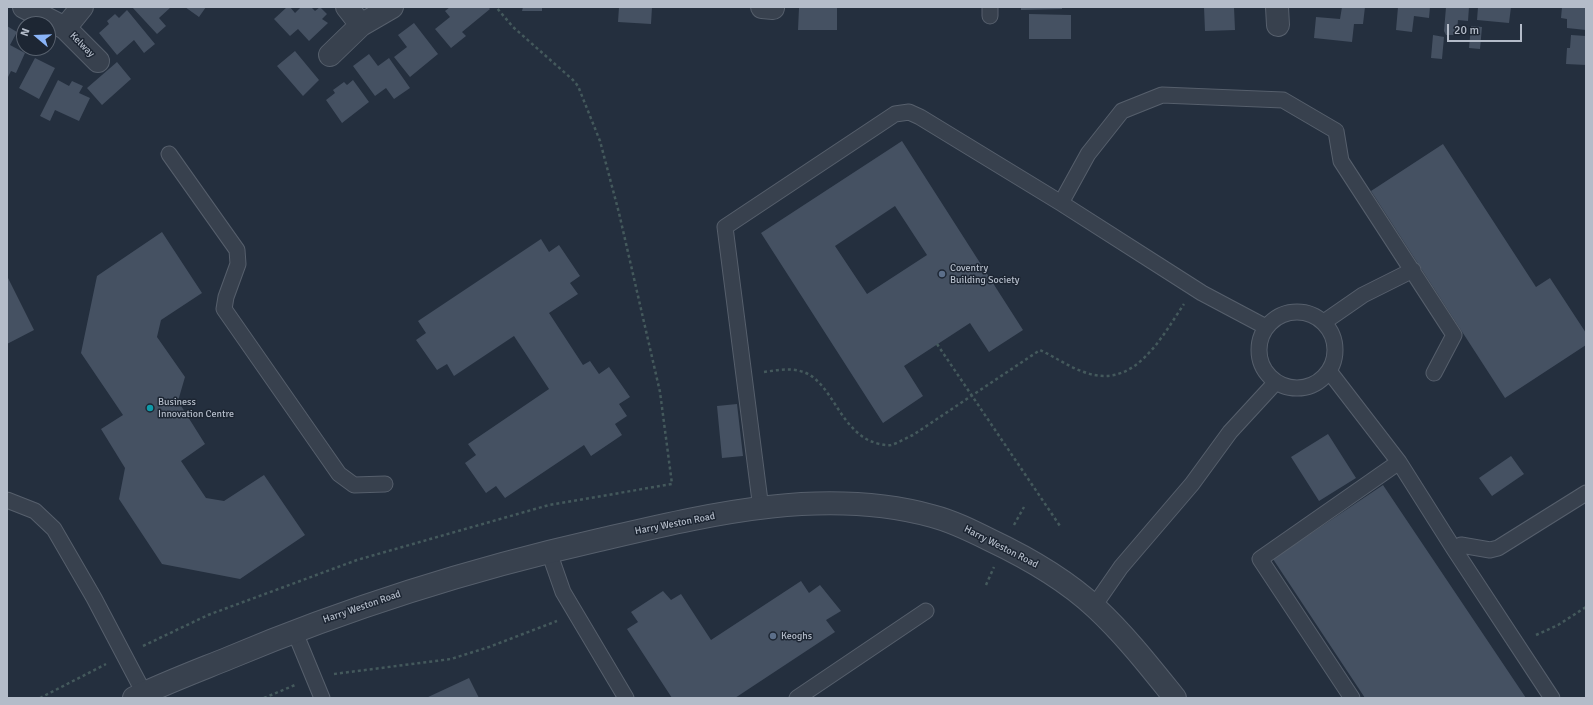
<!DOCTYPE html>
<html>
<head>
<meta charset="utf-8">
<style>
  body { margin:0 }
  #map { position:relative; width:1593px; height:705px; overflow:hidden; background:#242f3e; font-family:Signika,sans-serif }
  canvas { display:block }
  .frame { position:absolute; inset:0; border:8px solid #b4bcc9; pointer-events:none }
  .north { position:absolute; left:16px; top:16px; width:40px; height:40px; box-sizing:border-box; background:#1d2633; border:1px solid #59626f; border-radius:50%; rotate:289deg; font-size:11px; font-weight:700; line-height:16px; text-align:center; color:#b4bcc9 }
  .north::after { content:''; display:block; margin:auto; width:14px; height:18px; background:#8ab4f8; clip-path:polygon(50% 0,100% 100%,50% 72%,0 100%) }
  .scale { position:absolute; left:1447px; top:24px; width:75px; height:18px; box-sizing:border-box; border:2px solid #b4bcc9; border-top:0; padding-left:5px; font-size:12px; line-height:14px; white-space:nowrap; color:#b4bcc9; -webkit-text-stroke:3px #1d2633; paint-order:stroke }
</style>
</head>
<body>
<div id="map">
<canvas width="1593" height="705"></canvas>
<div class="frame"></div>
<div class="north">N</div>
<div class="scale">20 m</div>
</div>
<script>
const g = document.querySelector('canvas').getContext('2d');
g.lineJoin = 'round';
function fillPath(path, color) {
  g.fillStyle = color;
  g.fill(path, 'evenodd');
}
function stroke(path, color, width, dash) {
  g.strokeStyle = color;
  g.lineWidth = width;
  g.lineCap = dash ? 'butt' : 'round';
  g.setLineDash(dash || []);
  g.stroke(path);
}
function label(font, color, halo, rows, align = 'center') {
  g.font = font + ' Signika,sans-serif';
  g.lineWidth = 3;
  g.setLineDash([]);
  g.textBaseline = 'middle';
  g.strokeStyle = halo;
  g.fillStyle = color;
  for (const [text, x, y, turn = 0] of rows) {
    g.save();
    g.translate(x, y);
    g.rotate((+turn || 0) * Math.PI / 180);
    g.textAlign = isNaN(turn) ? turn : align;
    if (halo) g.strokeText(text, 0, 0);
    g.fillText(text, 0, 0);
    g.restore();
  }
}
fillPath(new Path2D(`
  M132,7H171L159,18L166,26L157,34Z
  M185,7H206L199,17Z
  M287,7H290L295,13L301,7H311L315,11L320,7L327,14L322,19L328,23L309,41L298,29L290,36L274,19Z
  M450,7H488L490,9L462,32L466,36L451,48L435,29L450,17L445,11Z
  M523,7H542V11H522Z
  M619,7H652L651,24L618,22Z
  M1021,7H1062V9L1021,10Z
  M1204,7H1234L1235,30L1205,31Z
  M1342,7H1365L1363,24H1354L1352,42L1314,38L1316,17L1340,19Z
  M1398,7H1430L1429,18L1414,16L1412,32L1396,30Z
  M1446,7H1469L1468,21L1458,20L1457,32L1453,35H1446L1444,31Z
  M1478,7H1511L1509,23L1477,20Z
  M1562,7H1586V30L1567,28V19L1561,18Z
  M799,8H837V30H798Z
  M127,10L155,44L144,53L134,40L117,55L99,33L109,24L107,21L115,14L119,18Z
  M1029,14L1071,15V39H1029Z
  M414,23L438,54L410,77L394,57L407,47L398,35Z
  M7,26L17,32L10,45L25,53L16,73L11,71L7,79Z
  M1471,26L1482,27L1480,49L1469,48Z
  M1433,35L1444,37L1442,59L1431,58Z
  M1571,35L1586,36V65L1566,64L1567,48H1570Z
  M295,51L319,80L303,96L277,66Z
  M369,54L378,66L389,58L410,88L394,99L386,88L375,96L353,66Z
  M35,58L55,68L39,99L19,88Z
  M117,62L131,79L102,105L87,88Z
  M58,80L69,86L72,81L83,86L79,93L90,98L79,121L55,110L50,121L40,116Z
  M353,80L369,102L342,123L326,100L335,93L333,90L344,82L347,85Z
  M902,141L1023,330L989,352L970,323L904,366L923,396L883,423L761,233ZM895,206L927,255L867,294L835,246Z
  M1443,144L1536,287L1550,278L1586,333V345L1505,398L1371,191Z
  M162,232L202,293L161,320L157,337L185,377L178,401L205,444L181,461L206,498L224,501L264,475L305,535L240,579L162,564L119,499L125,468L101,429L123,415L81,353L97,276Z
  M541,239L549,252L559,245L580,276L570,283L578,294L549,313L583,365L590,361L599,374L609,367L630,397L619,404L627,416L615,424L622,435L591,456L584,445L505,498L496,486L486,493L465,463L476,455L468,444L549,389L514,336L454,376L447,364L437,370L416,340L426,333L418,321Z
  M7,276L34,330L7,344Z
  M737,404L743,456L722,458L717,406Z
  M1328,434L1356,478L1319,501L1291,457Z
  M1511,456L1524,474L1492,496L1479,478Z
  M1383,485L1526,698H1365L1273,559Z
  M801,581L809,593L820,585L841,611L826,620L835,632L735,698H672L627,629L638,622L631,612L663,591L671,600L681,594L711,640Z
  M469,678L479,698H426Z`), '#455162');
const service = new Path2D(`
  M990,16V7
  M169,154L237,250L238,264L226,297L224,309L339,474L354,485L385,484
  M1061,203L1088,154L1122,111L1162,95L1283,100L1336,131L1341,161L1454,335L1434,373
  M1259 350a38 38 0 1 1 76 0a38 38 0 1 1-76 0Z
  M1324,322L1363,295L1413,270
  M1329,371L1399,462L1454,549L1552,698
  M7,500L35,511L54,529L94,598L144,693
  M761,509L725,227L895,114L909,112L920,117L1061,203L1202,293L1266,327
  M1454,549L1461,545L1490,550L1498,548L1586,493
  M549,552L563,592L626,698
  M1094,606L1121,567L1192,484L1230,432L1276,382
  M294,630L322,698
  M797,698L926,611
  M1352,698L1260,559L1399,462`);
const minor = new Path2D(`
  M24,7L65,28L98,61
  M347,7L361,25
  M762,7L773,8
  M1277,7L1278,25
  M65,28L82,7
  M330,55L361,25L392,7
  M134,698C165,683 197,671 229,658C350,607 471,569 599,540C707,515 822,486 932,516C952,521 972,531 990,540C1028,558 1065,579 1096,608C1125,635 1150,667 1175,698`);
stroke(service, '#565f6c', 17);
stroke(minor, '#565f6c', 24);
stroke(new Path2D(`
  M937,344L1060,526
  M764,372C778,370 792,367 806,373C832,385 839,426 870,441C876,443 884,446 891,445C898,443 906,438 913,435L1040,350C1055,357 1069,367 1084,372C1134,391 1161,338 1184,304
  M1014,525L1024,507
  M986,585L994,567
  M1536,635L1558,625L1586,607
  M143,646L208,615L357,560L549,505L672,484L660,392L619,213L600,141L578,86L573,80L513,27L496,7
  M334,674L451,659L489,647L557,621
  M40,698L106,664
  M264,698L295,685`), '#44595c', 2.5, [3, 3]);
stroke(service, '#38414e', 15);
stroke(minor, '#38414e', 22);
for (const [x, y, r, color] of [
  [942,274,4,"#5c6f8a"],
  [150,408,4,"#0f9aa8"],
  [773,636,4,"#5c6f8a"]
]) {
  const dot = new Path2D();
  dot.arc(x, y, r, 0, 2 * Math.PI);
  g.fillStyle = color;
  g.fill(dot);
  stroke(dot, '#1d2633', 1.5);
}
label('10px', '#b4bcc9', '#1d2633', [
  ["Kelway",82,45,45],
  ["Harry Weston Road",675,524,-11],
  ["Harry Weston Road",1001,547,27],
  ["Harry Weston Road",362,607,-19]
]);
label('10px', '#b4bcc9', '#1d2633', [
  ["Coventry",950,268],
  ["Building Society",950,280],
  ["Business",158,402],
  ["Innovation Centre",158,414],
  ["Keoghs",781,636]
], 'left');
</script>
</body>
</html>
